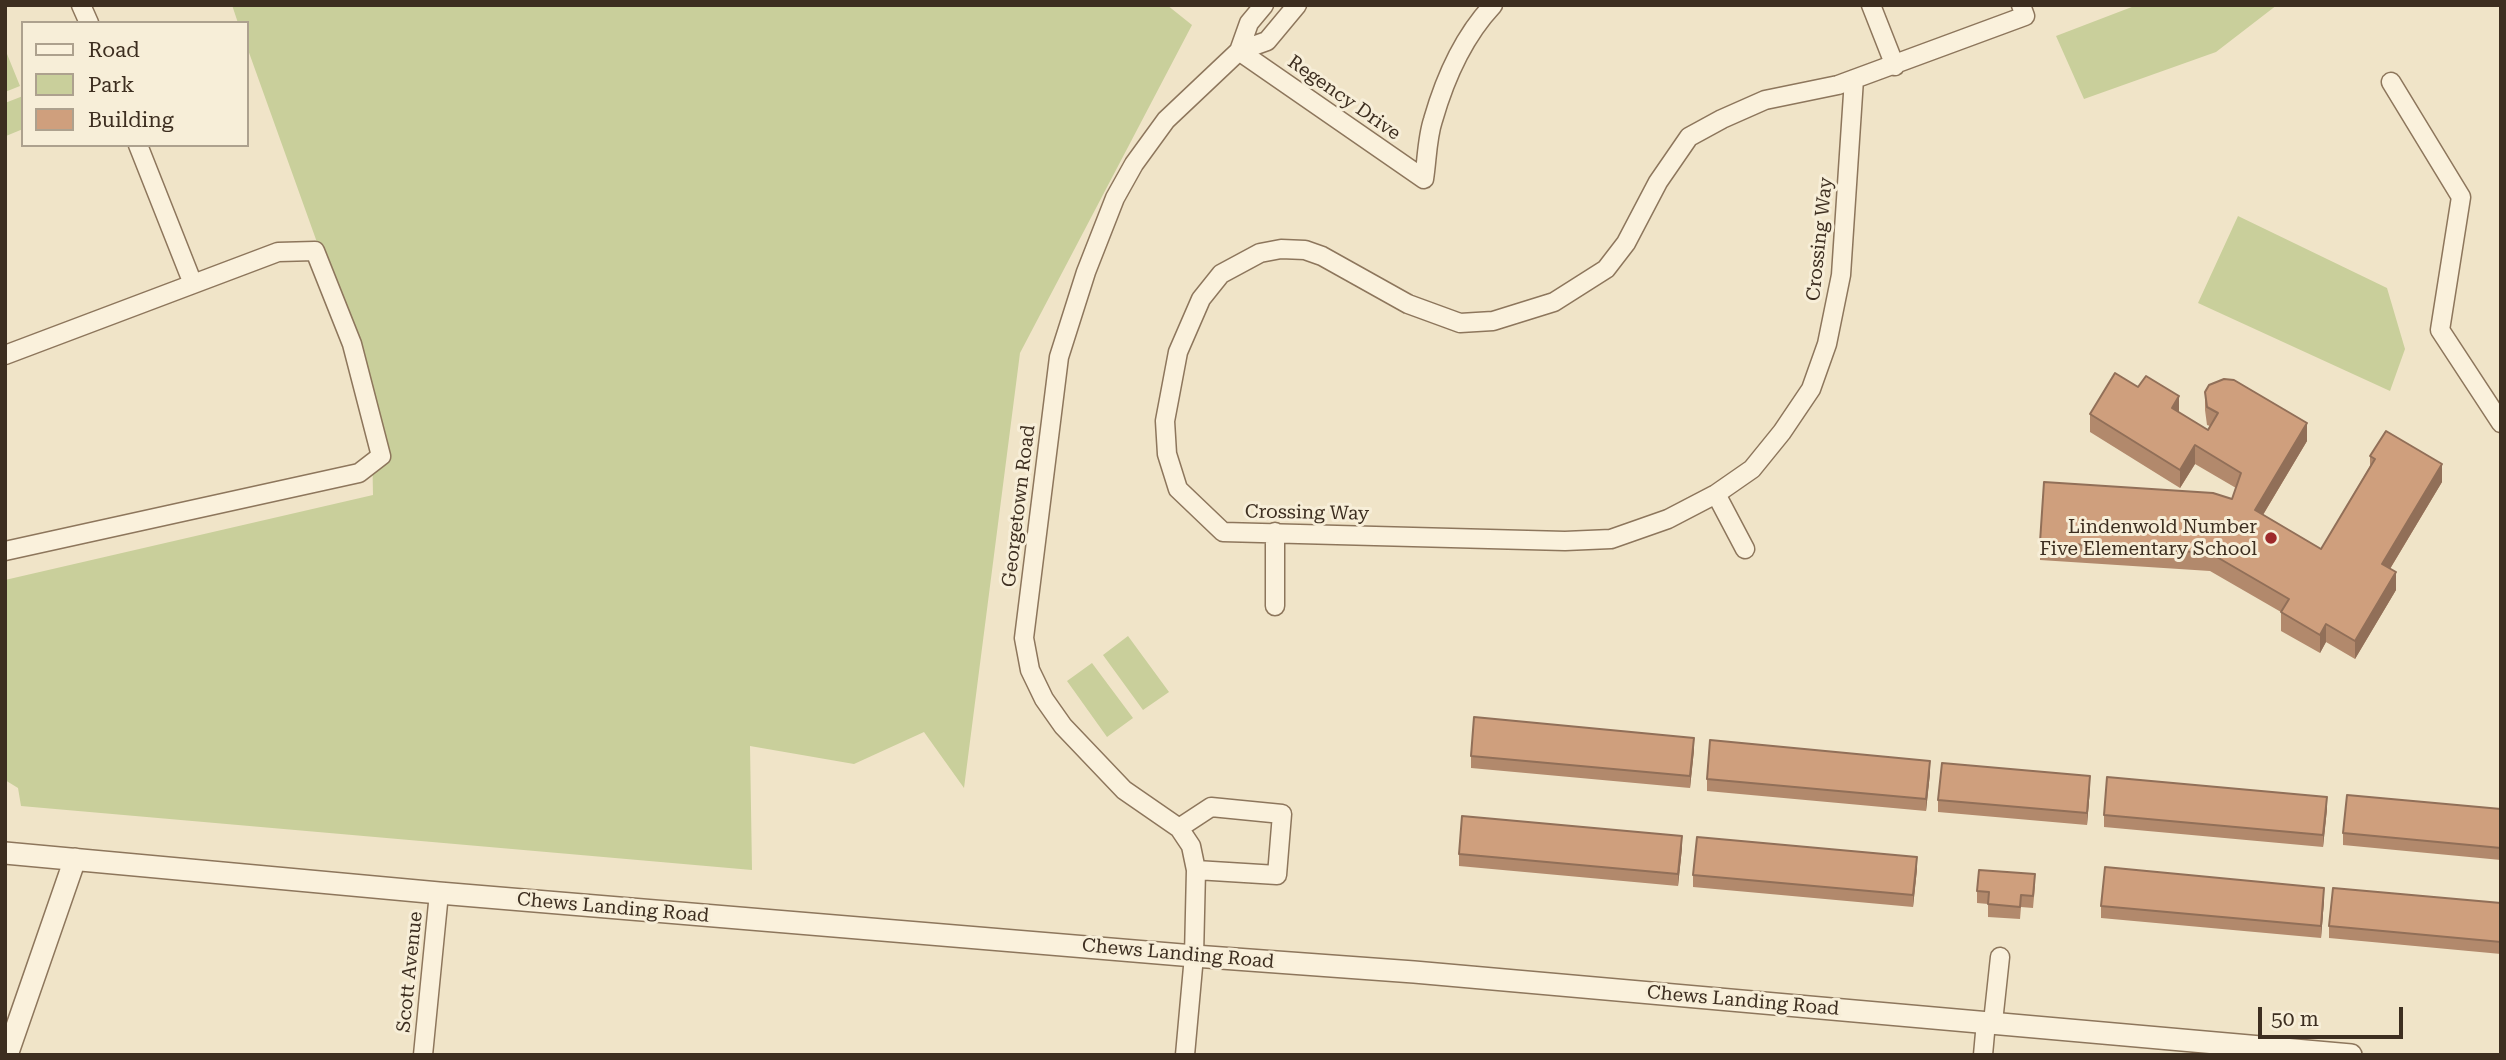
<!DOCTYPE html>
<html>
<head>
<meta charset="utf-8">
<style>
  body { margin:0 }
  #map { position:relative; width:2506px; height:1060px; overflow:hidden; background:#f0e4c8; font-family:"Roboto Serif",serif }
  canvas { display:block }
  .frame { position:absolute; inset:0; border:7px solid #3d2e20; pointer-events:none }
  .legend { position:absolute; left:21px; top:21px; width:228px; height:126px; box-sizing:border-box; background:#f7eed8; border:2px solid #ada18e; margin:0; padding:9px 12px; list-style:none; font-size:21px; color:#3d2e20 }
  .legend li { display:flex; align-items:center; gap:14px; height:35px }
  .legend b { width:35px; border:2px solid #ada18e }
  .scale { position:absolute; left:2258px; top:1007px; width:145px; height:32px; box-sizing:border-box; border:4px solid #3d2e20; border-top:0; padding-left:9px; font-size:21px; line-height:24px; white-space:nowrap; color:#3d2e20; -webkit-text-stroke:5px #f7eed8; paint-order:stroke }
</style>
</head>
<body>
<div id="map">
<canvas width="2506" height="1060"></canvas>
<div class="frame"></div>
<ul class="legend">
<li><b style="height:9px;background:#faf1dc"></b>Road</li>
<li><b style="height:19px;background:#c9cf9b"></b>Park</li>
<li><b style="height:19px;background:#cf9f7d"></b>Building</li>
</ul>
<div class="scale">50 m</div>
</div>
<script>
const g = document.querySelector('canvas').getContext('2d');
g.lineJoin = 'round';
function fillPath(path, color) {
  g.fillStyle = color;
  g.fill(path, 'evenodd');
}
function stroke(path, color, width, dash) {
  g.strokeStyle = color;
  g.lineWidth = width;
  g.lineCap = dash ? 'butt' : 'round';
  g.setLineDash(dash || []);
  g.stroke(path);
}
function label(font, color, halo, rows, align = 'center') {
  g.font = font + ' "Roboto Serif",serif';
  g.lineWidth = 6;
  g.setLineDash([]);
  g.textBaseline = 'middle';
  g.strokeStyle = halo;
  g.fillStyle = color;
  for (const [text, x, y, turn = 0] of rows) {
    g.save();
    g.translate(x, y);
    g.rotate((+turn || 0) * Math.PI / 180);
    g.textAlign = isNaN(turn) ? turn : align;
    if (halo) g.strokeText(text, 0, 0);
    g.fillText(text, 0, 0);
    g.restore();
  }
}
fillPath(new Path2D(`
  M232,5H1167L1192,25L1020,353L964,788L924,732L854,764L750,746L752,870L21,806L18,788L5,780V580L373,495L371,393L247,47V23H238Z
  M2137,5H2277L2216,52L2084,99L2056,36Z
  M5,49L20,86L5,92Z
  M23,96V129L6,136L5,103Z
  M2238,216L2387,288L2405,349L2390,391L2198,303Z
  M1128,636L1169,692L1143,710L1103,655Z
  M1092,663L1133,718L1107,737L1067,681Z`), '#c9cf9b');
const minor = new Path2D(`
  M81,5L89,23
  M1871,5L1895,66
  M1239,51L1424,179C1427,160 1427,138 1433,120C1445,78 1463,37 1493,5
  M1239,51L1249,23L1264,5
  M1854,79L1841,275L1827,344L1811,389L1782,432L1752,469L1716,494L1668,519L1611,539L1565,541L1223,532L1178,489L1167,454L1165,421L1178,352L1201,299L1221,274L1260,253L1281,249L1305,250L1322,256L1408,304L1460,323L1493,321L1554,302L1606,269L1626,243L1658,182L1689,137L1722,119L1765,100L1838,85L2025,16L2021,5
  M2391,82L2461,197L2440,330L2501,423
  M138,145L193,284
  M5,355L278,252L315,251L352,344L381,456L359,473L5,551
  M1716,494L1745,549
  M1275,532V606
  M1179,828L1211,807L1282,814L1277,875L1196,870
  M1993,1022L2000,957
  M423,1055L439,893
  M1185,1055L1194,956L1196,870L1191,846L1179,828L1124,790L1063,726L1044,699L1030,670L1024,638L1059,357L1086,272L1115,198L1134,164L1166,120L1239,51L1267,41L1297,5
  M1983,1055L1986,1022`);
const tertiary = new Path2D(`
  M5,853L439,893L1194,956L1414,972L2351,1055
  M7,1055L75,859`);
stroke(minor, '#8d765c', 21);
stroke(tertiary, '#8d765c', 24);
stroke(minor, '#faf1dc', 18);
stroke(tertiary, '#faf1dc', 21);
fillPath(new Path2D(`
  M2205,392L2307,441L2263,515L2321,549L2370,466V456L2442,482L2390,569L2396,590L2355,659L2326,642L2320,653L2281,631V612L2210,571L2040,560V542L2232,499L2236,488L2195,464L2180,488L2090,432V414L2179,413L2208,430L2210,426L2207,425L2205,410Z
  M1694,750L1690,788L1471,768V756Z
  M1930,773L1926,811L1707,791V779Z
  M2090,788L2087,825L1938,812V800Z
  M2327,809L2323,847L2104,827V815Z
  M2501,809V860L2343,845V833Z
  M1682,848L1678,886L1459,866V854Z
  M1917,869L1913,907L1693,887V875Z
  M2035,886L2033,908L2021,907L2020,919L1988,917V904L1977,903V891Z
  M2324,900L2321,938L2101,918V906Z
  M2501,903V954L2329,938V926Z`), '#b2896c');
fillPath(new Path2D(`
  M2179,396V414L2172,408Z
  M2307,423V441L2255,528V510Z
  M2195,445V464L2180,488V470Z
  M2442,464V482L2382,582V564Z
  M2396,572V590L2355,659V641Z
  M2326,624V642L2320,653V635Z
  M1694,738V750L1690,788V776Z
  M1930,761V773L1926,811V799Z
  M2090,776V788L2087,825V813Z
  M2327,797V809L2323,847V835Z
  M1682,836V848L1678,886V874Z
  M1917,857V869L1913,907V895Z
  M2324,888V900L2321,938V926Z`), '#916f58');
const building = new Path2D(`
  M2115,373L2138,387L2146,376L2179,396L2172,408L2208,430L2218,413L2207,407L2205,392L2209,385L2224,379L2234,380L2307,423L2255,510L2321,549L2375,459L2370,456L2386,431L2442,464L2382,564L2396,572L2355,641L2326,624L2320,635L2281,612L2289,599L2210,553L2040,542L2044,482L2213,493L2232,499L2241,473L2195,445L2180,470L2090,414Z
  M1474,717L1694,738L1690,776L1471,756Z
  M1710,740L1930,761L1926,799L1707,779Z
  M1942,763L2090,776L2087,813L1938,800Z
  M2107,777L2327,797L2323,835L2104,815Z
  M2347,795L2501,809V848L2343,833Z
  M1462,816L1682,836L1678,874L1459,854Z
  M1697,837L1917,857L1913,895L1693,875Z
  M2105,867L2324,888L2321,926L2101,906Z
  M1979,870L2035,874L2033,896L2021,895L2020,907L1988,904L1989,892L1977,891Z
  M2333,888L2501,903V942L2329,926Z`);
fillPath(building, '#cf9f7d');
stroke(building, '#916f58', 2);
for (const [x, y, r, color] of [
  [2271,538,7,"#9e2a2b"]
]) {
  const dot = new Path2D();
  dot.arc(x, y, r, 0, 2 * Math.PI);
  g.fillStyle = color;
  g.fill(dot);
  stroke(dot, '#f7eed8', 2.5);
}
label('19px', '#3d2e20', '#f7eed8', [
  ["Regency Drive",1344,98,35],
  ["Crossing Way",1820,239,-84],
  ["Georgetown Road",1019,506,-83],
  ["Crossing Way",1307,513,1],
  ["Chews Landing Road",613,908,5],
  ["Chews Landing Road",1178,954,5],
  ["Scott Avenue",410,972,-84],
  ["Chews Landing Road",1743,1001,5]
]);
label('19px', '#3d2e20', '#f7eed8', [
  ["Lindenwold Number",2257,527],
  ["Five Elementary School",2257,549]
], 'right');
</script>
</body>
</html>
